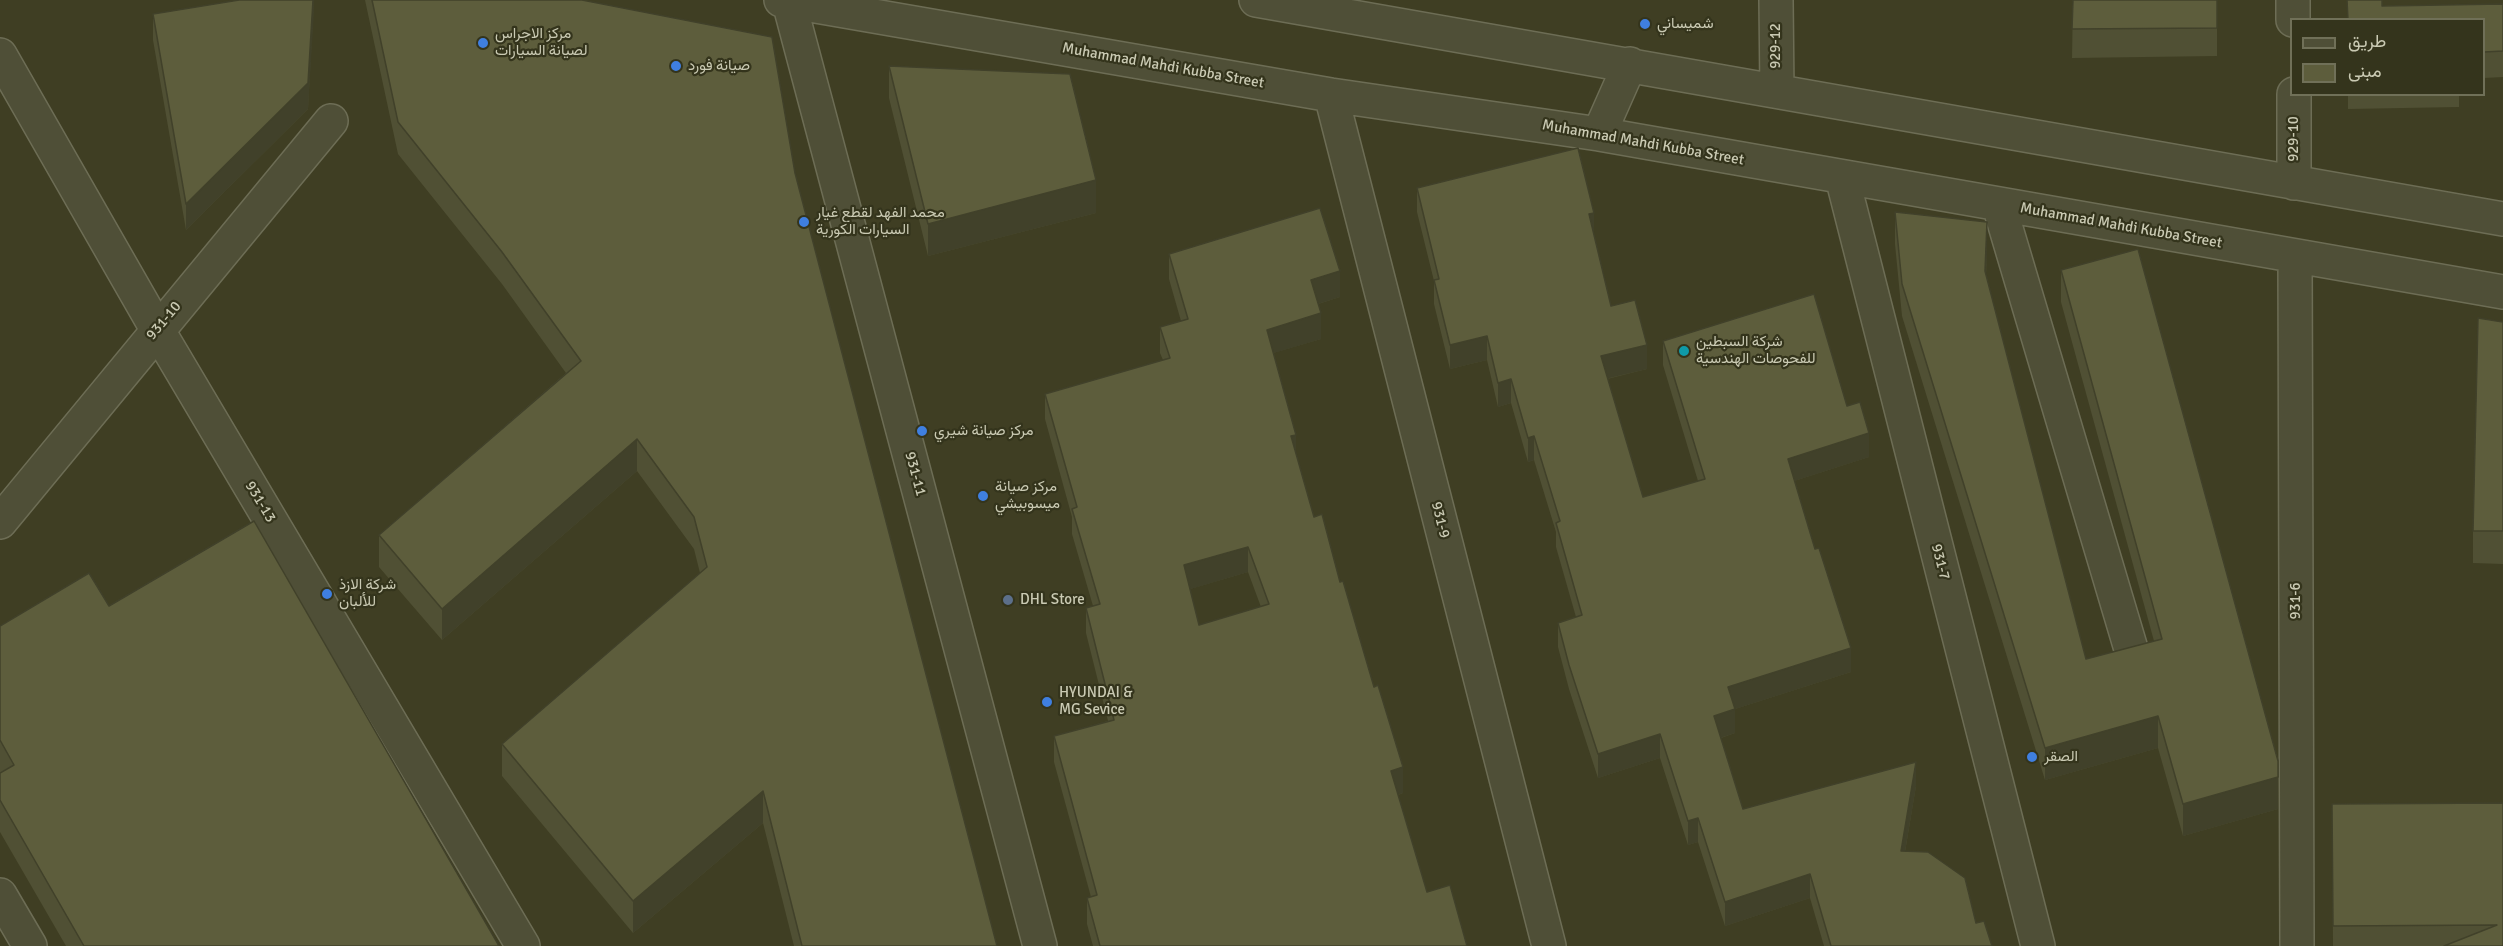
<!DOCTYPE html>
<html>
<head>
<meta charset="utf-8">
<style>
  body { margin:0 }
  #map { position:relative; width:2503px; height:946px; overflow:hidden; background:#3f3e23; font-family:Signika,Vazirmatn,sans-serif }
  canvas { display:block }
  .legend { position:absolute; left:2290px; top:18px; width:195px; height:78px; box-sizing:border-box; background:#34341c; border:2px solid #707058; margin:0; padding:8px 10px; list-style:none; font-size:18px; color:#cacab3 }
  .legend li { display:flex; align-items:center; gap:12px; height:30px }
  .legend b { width:30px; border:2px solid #707058 }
</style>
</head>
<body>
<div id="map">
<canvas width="2503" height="946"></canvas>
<ul class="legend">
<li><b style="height:8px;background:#4f4f37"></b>طريق</li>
<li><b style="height:16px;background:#5d5d3c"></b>مبنى</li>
</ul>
</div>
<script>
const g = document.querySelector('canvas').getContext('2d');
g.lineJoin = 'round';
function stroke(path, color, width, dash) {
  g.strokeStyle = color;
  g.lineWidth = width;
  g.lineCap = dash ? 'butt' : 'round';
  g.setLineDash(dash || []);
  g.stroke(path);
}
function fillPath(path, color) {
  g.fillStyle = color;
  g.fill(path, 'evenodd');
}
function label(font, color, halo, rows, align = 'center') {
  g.font = font + ' Signika,Vazirmatn,sans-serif';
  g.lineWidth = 4.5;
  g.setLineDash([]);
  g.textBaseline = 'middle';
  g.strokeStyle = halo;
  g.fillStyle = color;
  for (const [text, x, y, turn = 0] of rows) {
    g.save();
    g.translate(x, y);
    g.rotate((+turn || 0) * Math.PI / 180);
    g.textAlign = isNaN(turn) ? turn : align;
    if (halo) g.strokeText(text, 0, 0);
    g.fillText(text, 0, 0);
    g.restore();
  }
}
const minor = new Path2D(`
  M781,0L1331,95L1599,134L2503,292
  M1256,0L2503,219
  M1776,0L1777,91
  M2293,0V20
  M789,2L1040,946
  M0,55L157,329L523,946
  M2294,94V183
  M1331,95L1549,946
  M1599,134L1630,64
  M1842,177L2038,946
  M1999,205L2131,649
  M2295,257L2297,946
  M0,522L331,121
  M0,895L30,946`);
stroke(minor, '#6d6d55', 36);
stroke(minor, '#4f4f37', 33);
fillPath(new Path2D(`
  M314,0L308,109L186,230L153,40V14Z
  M365,0H582L795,173L997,946H794L763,823L633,933L502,776V744L700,573L694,549L637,471L442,640L379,567V535L566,373L502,284L398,154Z
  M2073,0H2217V56L2072,58Z
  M2503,4V77L2484,78V20L2383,6Z
  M889,66L1096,213L928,256L889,98Z
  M2348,94H2459V107L2348,109Z
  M1417,188L1594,235L1611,306L1647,369L1607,379L1643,497L1698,481L1663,365V341L1847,406L1869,457L1794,481L1851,672L1735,709V733L1721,738L1743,809L1916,786L1905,852L1976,923L1992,946H1824L1810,898L1725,926L1698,842L1688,845L1660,758L1598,778L1569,689L1558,647V623L1576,617L1556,547V532L1534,460L1528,462L1511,403L1498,407L1487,360L1450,369L1434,304V281L1417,212Z
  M1895,212L1987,254L1986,275L2086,659L2154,641L2061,302V270L2278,809L2183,836L2158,748L2045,780L1902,316L1895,244Z
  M1169,254L1340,297L1318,304L1321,339L1273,353L1296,453L1314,517L1340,582L1403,793L1398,795L1427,892L1467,946H1093L1087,924V898L1091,897L1054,762V736L1108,721L1086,633V608L1093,606L1072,534V517L1045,419V394L1163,360L1160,353V327L1181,321L1169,279ZM1248,572L1261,607L1199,625L1190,589Z
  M2503,322V564L2473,563V531Z
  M109,606L499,946H66L0,832V626Z
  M2503,803V946H2333L2332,804Z`), '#505034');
fillPath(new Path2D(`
  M313,0H314V13L308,109L186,230V204Z
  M1096,180V213L928,256V224Z
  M1594,213V237L1589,214Z
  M1987,222V254L1985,303V271Z
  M1340,271V297L1311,306V280Z
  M1321,313V339L1267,355V330Z
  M1487,336V360L1450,369V345Z
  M1647,345V369L1601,380V356Z
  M1511,379V403L1498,407V383Z
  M1869,433V457L1788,483V459Z
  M1296,435V460L1291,436Z
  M1534,436V460L1528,462V438Z
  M637,439V471L442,640V609Z
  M1248,547V572L1184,591V565Z
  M1851,648V672L1735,709V733L1714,740V716L1728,687Z
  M2158,716V748L2045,780V748Z
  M1660,734V758L1598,778V754Z
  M1916,762V786L1901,875V851Z
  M1403,767V793L1391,797V771Z
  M2278,777V809L2183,836V804Z
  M763,791V823L633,933V901Z
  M1698,818V842L1688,845V821Z
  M1810,874V898L1725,926V902Z`), '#41412a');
const building = new Path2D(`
  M239,0H313L308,83L186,204L153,14Z
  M372,0H582L772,37L795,173L997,946H802L763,791L633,901L502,744L707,567L694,517L637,439L442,609L379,535L581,361L502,252L398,122Z
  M2073,0H2217V28L2072,29Z
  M2347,0H2382V6L2503,4V51L2484,52V20H2348Z
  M889,66L1070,74L1096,180L928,224Z
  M1578,148L1594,213L1589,214L1611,306L1635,300L1647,345L1601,356L1643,497L1705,479L1663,341L1814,294L1847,406L1860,402L1869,433L1788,459L1815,549L1819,548L1851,648L1728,687L1735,709L1714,716L1743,809L1916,762L1901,851L1928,852L1965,878L1976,923L1984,921L1992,946H1831L1810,874L1725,902L1698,818L1688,821L1660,734L1598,754L1569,665L1558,623L1582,615L1556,523L1560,521L1534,436L1528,438L1511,379L1498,383L1487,336L1450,345L1434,280L1439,279L1417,188Z
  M1320,208L1340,271L1311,280L1321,313L1267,330L1296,435L1291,436L1314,517L1322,514L1340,582L1343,581L1374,687L1378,685L1403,767L1391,771L1427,892L1450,885L1467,946H1100L1087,898L1097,895L1054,736L1114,720L1086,608L1100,604L1072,509L1077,507L1045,394L1170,358L1160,327L1188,319L1169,254ZM1248,547L1269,604L1199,625L1184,565Z
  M1895,212L1987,222L1985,271L2086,659L2162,639L2061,270L2138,249L2278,761V777L2183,804L2158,716L2045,748L1902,284Z
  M2478,318L2503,322V531H2473Z
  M254,521L499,946H84L0,800V773L14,765L0,740V626L89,573L109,606Z
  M2503,803V946H2444L2497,925L2333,926L2332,804Z`);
fillPath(building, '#5d5d3c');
stroke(building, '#41412a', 1.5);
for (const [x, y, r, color] of [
  [1645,24,6,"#3f7fe0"],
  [483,43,6,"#3f7fe0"],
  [676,66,6,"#3f7fe0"],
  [804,222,6,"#3f7fe0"],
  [1684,351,6,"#0f9aa8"],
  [922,431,6,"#3f7fe0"],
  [983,496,6,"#3f7fe0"],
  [327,594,6,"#3f7fe0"],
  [1008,600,6,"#5c6f8a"],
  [1047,702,6,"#3f7fe0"],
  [2032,757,6,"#3f7fe0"]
]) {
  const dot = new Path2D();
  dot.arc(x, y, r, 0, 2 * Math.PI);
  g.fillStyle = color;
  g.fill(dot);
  stroke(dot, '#34341c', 2);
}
label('15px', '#cacab3', '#34341c', [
  ["شميساني",1657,24],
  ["مركز الاجراس",495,34],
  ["لصيانة السيارات",495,51],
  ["صيانة فورد",688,66],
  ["محمد الفهد لقطع غيار",816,213],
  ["السيارات الكورية",816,230],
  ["شركة السبطين",1696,342],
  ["للفحوصات الهندسية",1696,359],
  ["مركز صيانة شيري",934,431],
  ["مركز صيانة",995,487],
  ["ميسوبيشي",995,504],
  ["شركة الازذ",339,585],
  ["للألبان",339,602],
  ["DHL Store",1020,600],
  ["HYUNDAI &",1059,693],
  ["MG Sevice",1059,710],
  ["الصقر",2044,757]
], 'left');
label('15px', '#cacab3', '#34341c', [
  ["929-12",1776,46,-90],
  ["Muhammad Mahdi Kubba Street",1163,66,10],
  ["929-10",2294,139,-90],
  ["Muhammad Mahdi Kubba Street",1643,143,10],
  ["Muhammad Mahdi Kubba Street",2121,226,10],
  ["931-10",164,321,-50],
  ["931-11",915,474,75],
  ["931-13",260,502,59],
  ["931-9",1440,520,76],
  ["931-7",1940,562,76],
  ["931-6",2296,601,-90]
]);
</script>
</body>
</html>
